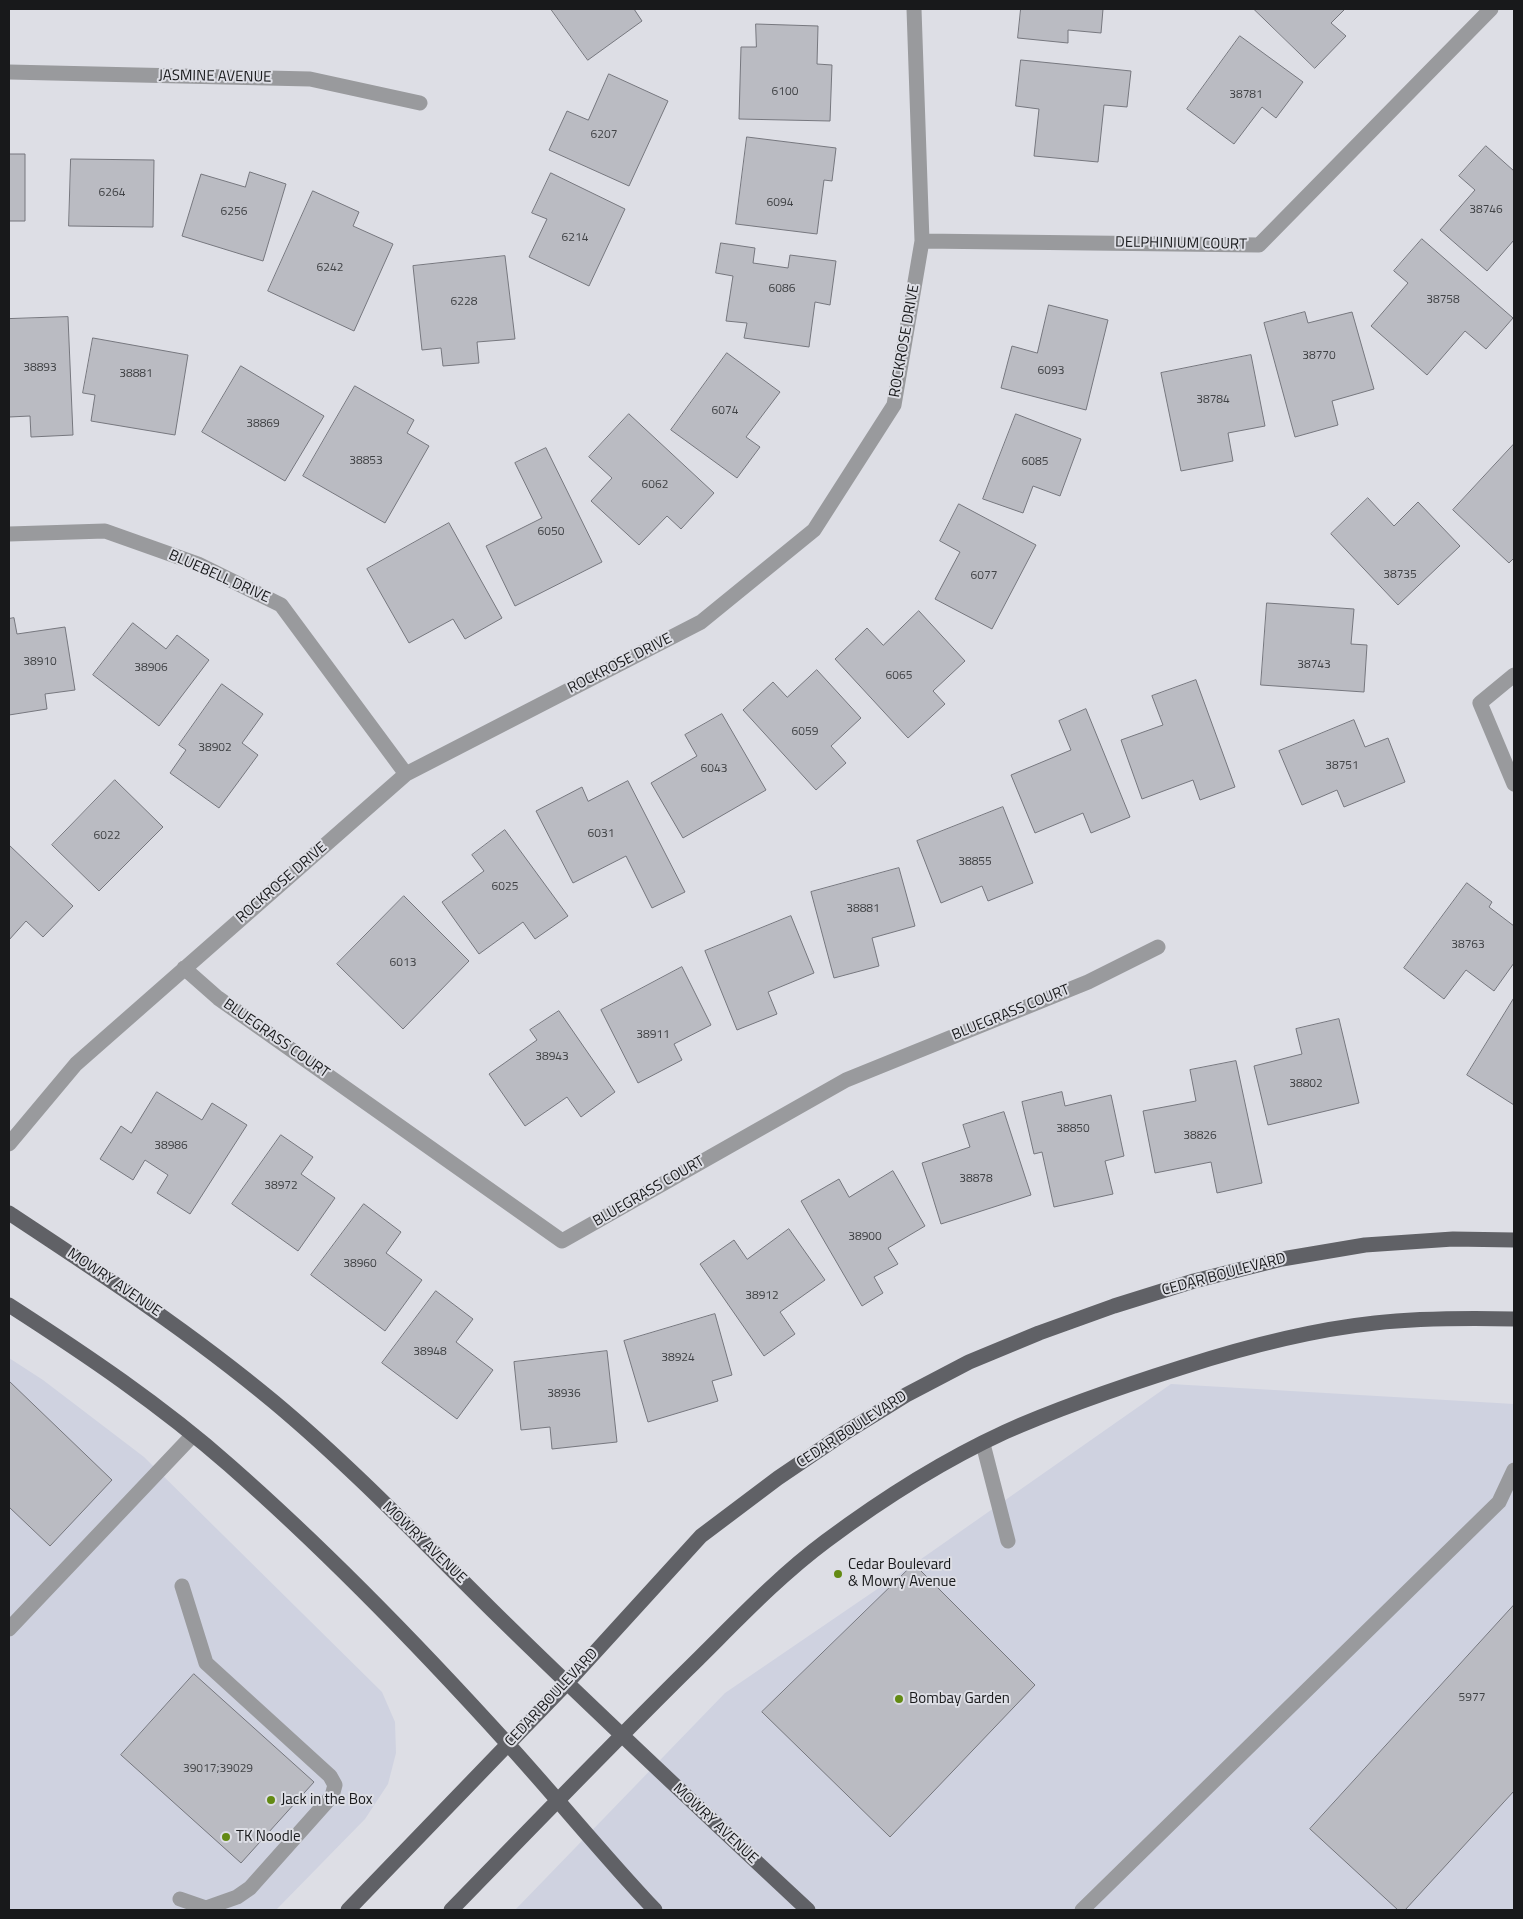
<!DOCTYPE html>
<html>
<head>
<meta charset="utf-8">
<style>
  body { margin:0 }
  #map { position:relative; width:1523px; height:1919px; overflow:hidden; background:#dddee5; font-family:"Titillium Web",sans-serif }
  canvas { display:block }
  .frame { position:absolute; inset:0; border:10px solid #18191b; pointer-events:none }
</style>
</head>
<body>
<div id="map">
<canvas width="1523" height="1919"></canvas>
<div class="frame"></div>
</div>
<script>
const g = document.querySelector('canvas').getContext('2d');
g.lineJoin = 'round';
function fillPath(path, color) {
  g.fillStyle = color;
  g.fill(path, 'evenodd');
}
function stroke(path, color, width, dash) {
  g.strokeStyle = color;
  g.lineWidth = width;
  g.lineCap = dash ? 'butt' : 'round';
  g.setLineDash(dash || []);
  g.stroke(path);
}
function label(font, color, halo, rows, align = 'center') {
  g.font = font + ' "Titillium Web",sans-serif';
  g.lineWidth = 4;
  g.setLineDash([]);
  g.textBaseline = 'middle';
  g.strokeStyle = halo;
  g.fillStyle = color;
  for (const [text, x, y, turn = 0] of rows) {
    g.save();
    g.translate(x, y);
    g.rotate((+turn || 0) * Math.PI / 180);
    g.textAlign = isNaN(turn) ? turn : align;
    if (halo) g.strokeText(text, 0, 0);
    g.fillText(text, 0, 0);
    g.restore();
  }
}
fillPath(new Path2D(`
  M9,1358L43,1380L144,1457L382,1692L395,1722L396,1753L388,1784L365,1819L276,1910H9Z
  M1171,1384L1514,1404V1910H515L725,1693L914,1564Z`), '#cfd2e0');
const building = new Path2D(`
  M551,9H634L642,21L588,60Z
  M1021,9H1103L1101,33L1068,30V43L1018,38Z
  M1254,9H1345L1331,23L1346,36L1315,68Z
  M756,24L818,26L817,64L832,65L830,121L739,119L741,47H756Z
  M1240,36L1303,82L1276,118L1262,107L1234,144L1187,109Z
  M1021,60L1131,71L1127,107L1104,105L1098,162L1034,156L1039,109L1016,106Z
  M609,74L668,101L629,186L549,150L567,111L588,120Z
  M747,137L836,148L832,181L824,180L817,234L736,224Z
  M1486,146L1514,171V240L1487,271L1440,230L1475,190L1459,176Z
  M9,154H25V221H9Z
  M71,159L154,160L153,227L69,226Z
  M250,172L286,184L263,261L182,236L201,174L245,187Z
  M551,173L625,209L589,286L529,257L547,219L532,213Z
  M313,191L359,212L353,226L393,244L354,331L268,291Z
  M1422,239L1513,318L1486,349L1465,331L1427,375L1371,326L1408,283L1394,271Z
  M721,243L755,248L753,263L788,268L790,255L836,261L830,305L815,302L809,347L744,338L747,323L726,321L733,276L716,273Z
  M505,256L515,339L477,342L479,363L443,366L441,348L422,350L413,266Z
  M1049,305L1108,320L1086,410L1001,388L1012,346L1037,353Z
  M1305,312L1308,323L1352,312L1374,389L1332,401L1338,425L1295,437L1264,323Z
  M68,317L73,435L31,437L30,416L9,417V319Z
  M93,338L188,355L175,435L91,421L95,395L83,393Z
  M727,353L780,392L746,437L760,447L737,478L671,430Z
  M1251,355L1265,426L1228,433L1233,461L1181,471L1161,373Z
  M241,366L324,416L285,481L202,432Z
  M355,386L414,420L407,433L429,446L385,523L303,476Z
  M629,414L714,493L681,529L667,516L639,545L591,501L612,478L589,457Z
  M1016,414L1081,439L1060,496L1033,486L1023,513L983,499Z
  M1514,444V558L1509,563L1453,510Z
  M546,448L602,562L515,606L486,546L542,518L515,463Z
  M1368,498L1394,526L1418,502L1460,546L1398,605L1331,534Z
  M959,504L1036,545L992,629L935,599L960,552L940,541Z
  M449,523L502,618L465,639L453,619L409,643L367,569Z
  M1267,603L1354,609L1351,644L1367,645L1364,692L1261,685Z
  M919,611L965,661L933,691L945,704L908,738L835,659L867,628L883,645Z
  M14,618L17,634L65,627L75,690L45,694L47,709L9,715V619Z
  M133,623L166,649L177,635L209,660L159,726L93,675Z
  M817,670L861,718L831,746L846,763L816,790L743,710L773,682L787,697Z
  M1196,680L1235,787L1200,800L1193,780L1142,799L1121,740L1163,725L1152,696Z
  M222,684L263,714L242,743L258,755L219,808L170,773L186,750L179,745Z
  M1086,709L1130,817L1091,833L1083,813L1035,833L1011,775L1071,750L1059,721Z
  M722,714L766,790L683,838L651,783L697,756L685,735Z
  M1354,720L1365,747L1388,738L1405,782L1344,807L1337,790L1302,805L1279,751Z
  M115,780L163,827L99,891L52,845Z
  M628,781L685,892L652,908L626,856L573,883L536,811L582,787L588,801Z
  M1003,807L1033,883L988,901L982,886L941,903L917,841Z
  M505,830L568,916L535,939L523,922L479,954L442,902L484,871L472,855Z
  M9,845L73,906L43,937L26,921L9,940Z
  M899,868L915,926L872,938L879,966L834,978L811,892Z
  M1467,883L1492,902L1489,907L1514,926V963L1494,991L1466,970L1444,999L1404,968Z
  M404,896L469,961L403,1029L337,964Z
  M791,916L814,973L768,992L777,1014L737,1030L705,951Z
  M682,967L711,1025L674,1044L682,1060L638,1083L601,1010Z
  M1514,998V1105L1467,1075Z
  M559,1011L615,1092L581,1117L567,1097L525,1126L489,1074L537,1040L530,1030Z
  M1339,1019L1359,1103L1268,1125L1254,1066L1302,1054L1296,1029Z
  M1236,1061L1262,1183L1217,1193L1211,1162L1155,1173L1143,1111L1196,1101L1190,1070Z
  M157,1092L202,1120L212,1103L247,1125L190,1214L157,1193L168,1175L145,1160L133,1180L100,1159L121,1126L131,1133Z
  M1062,1092L1065,1106L1111,1095L1124,1156L1105,1161L1113,1194L1054,1207L1042,1152L1034,1154L1022,1102Z
  M1004,1112L1031,1195L941,1224L922,1163L970,1147L963,1125Z
  M281,1135L313,1157L301,1174L335,1198L298,1251L232,1204Z
  M893,1171L925,1226L888,1248L898,1264L874,1277L883,1293L862,1306L801,1201L839,1179L849,1197Z
  M364,1204L401,1232L386,1253L422,1280L385,1331L311,1275Z
  M789,1229L825,1280L780,1312L795,1334L764,1356L700,1264L734,1240L747,1259Z
  M436,1291L473,1319L456,1342L493,1370L457,1419L382,1363Z
  M715,1314L732,1375L712,1381L718,1401L648,1422L624,1341Z
  M607,1351L617,1442L552,1449L550,1427L521,1430L514,1362Z
  M9,1381L112,1480L50,1546L9,1507Z
  M914,1564L1035,1685L890,1837L762,1712Z
  M1514,1605V1791L1405,1910H1398L1310,1829Z
  M194,1674L314,1782L241,1863L121,1755Z`);
fillPath(building, '#babbc2');
stroke(building, '#76777e', 1);
stroke(new Path2D(`
  M9,72L310,79L420,103
  M922,241L1259,245L1491,9
  M9,534L105,531L198,564L281,605L406,774
  M1514,675L1480,703L1514,784
  M184,968L218,998L562,1241L846,1080L1088,982L1158,947
  M9,1144L76,1064L406,774L701,622L814,530L894,405L922,241L914,9
  M983,1444L1008,1541
  M9,1629L193,1435
  M180,1899L206,1908L237,1897L250,1888L332,1796L335,1785L330,1776L206,1663L182,1586
  M1082,1910L1499,1502L1514,1470`), '#999a9d', 15);
stroke(new Path2D(`
  M9,1213C100,1273 190,1332 274,1402C353,1468 425,1544 498,1616C600,1716 704,1813 808,1910
  M9,1305C85,1354 161,1405 229,1465C327,1551 419,1646 507,1743C557,1798 604,1856 655,1910
  M348,1910L567,1683L701,1536L778,1478L843,1434L906,1395L969,1362L1039,1333L1114,1306L1194,1281L1282,1259L1365,1245L1453,1239L1514,1240
  M451,1910C529,1830 607,1749 687,1670C732,1626 775,1579 826,1541C881,1500 942,1461 1005,1432C1063,1406 1123,1386 1183,1367C1245,1347 1310,1330 1375,1323C1421,1318 1468,1318 1514,1319`), '#606166', 15);
for (const [x, y, r, color] of [
  [838,1574,5,"#638a13"],
  [899,1699,5,"#638a13"],
  [271,1800,5,"#638a13"],
  [226,1837,5,"#638a13"]
]) {
  const dot = new Path2D();
  dot.arc(x, y, r, 0, 2 * Math.PI);
  g.fillStyle = color;
  g.fill(dot);
  stroke(dot, '#dddee5', 2);
}
label('12px', '#404245', null, [
  ["6100",785,92],
  ["38781",1246,95],
  ["6207",604,135],
  ["6264",112,193],
  ["6094",780,203],
  ["38746",1486,210],
  ["6256",234,212],
  ["6214",575,238],
  ["6242",330,268],
  ["6086",782,289],
  ["38758",1443,300],
  ["6228",464,302],
  ["38770",1319,356],
  ["38893",40,368],
  ["6093",1051,371],
  ["38881",136,374],
  ["38784",1213,400],
  ["6074",725,411],
  ["38869",263,424],
  ["38853",366,461],
  ["6085",1035,462],
  ["6062",655,485],
  ["6050",551,532],
  ["38735",1400,575],
  ["6077",984,576],
  ["38910",40,662],
  ["38743",1314,665],
  ["38906",151,668],
  ["6065",899,676],
  ["6059",805,732],
  ["38902",215,748],
  ["38751",1342,766],
  ["6043",714,769],
  ["6031",601,834],
  ["6022",107,836],
  ["38855",975,862],
  ["6025",505,887],
  ["38881",863,909],
  ["38763",1468,945],
  ["6013",403,963],
  ["38911",653,1035],
  ["38943",552,1057],
  ["38802",1306,1084],
  ["38850",1073,1129],
  ["38826",1200,1136],
  ["38986",171,1146],
  ["38878",976,1179],
  ["38972",281,1186],
  ["38900",865,1237],
  ["38960",360,1264],
  ["38912",762,1296],
  ["38948",430,1352],
  ["38924",678,1358],
  ["38936",564,1394],
  ["5977",1472,1698],
  ["39017;39029",218,1769]
]);
label('15px', '#18191b', '#dddee5', [
  ["JASMINE AVENUE",215,77,1],
  ["DELPHINIUM COURT",1181,244,1],
  ["ROCKROSE DRIVE",905,341,-80],
  ["BLUEBELL DRIVE",219,577,24],
  ["ROCKROSE DRIVE",620,664,-27],
  ["ROCKROSE DRIVE",282,883,-41],
  ["BLUEGRASS COURT",1011,1013,-22],
  ["BLUEGRASS COURT",276,1039,35],
  ["BLUEGRASS COURT",649,1192,-30],
  ["CEDAR BOULEVARD",1224,1275,-15],
  ["MOWRY AVENUE",114,1283,34],
  ["CEDAR BOULEVARD",852,1430,-33],
  ["MOWRY AVENUE",424,1543,44],
  ["CEDAR BOULEVARD",552,1698,-47],
  ["MOWRY AVENUE",715,1824,43]
]);
label('15px', '#18191b', '#dddee5', [
  ["Cedar Boulevard",848,1565],
  ["& Mowry Avenue",848,1582],
  ["Bombay Garden",909,1699],
  ["Jack in the Box",281,1800],
  ["TK Noodle",236,1837]
], 'left');
</script>
</body>
</html>
